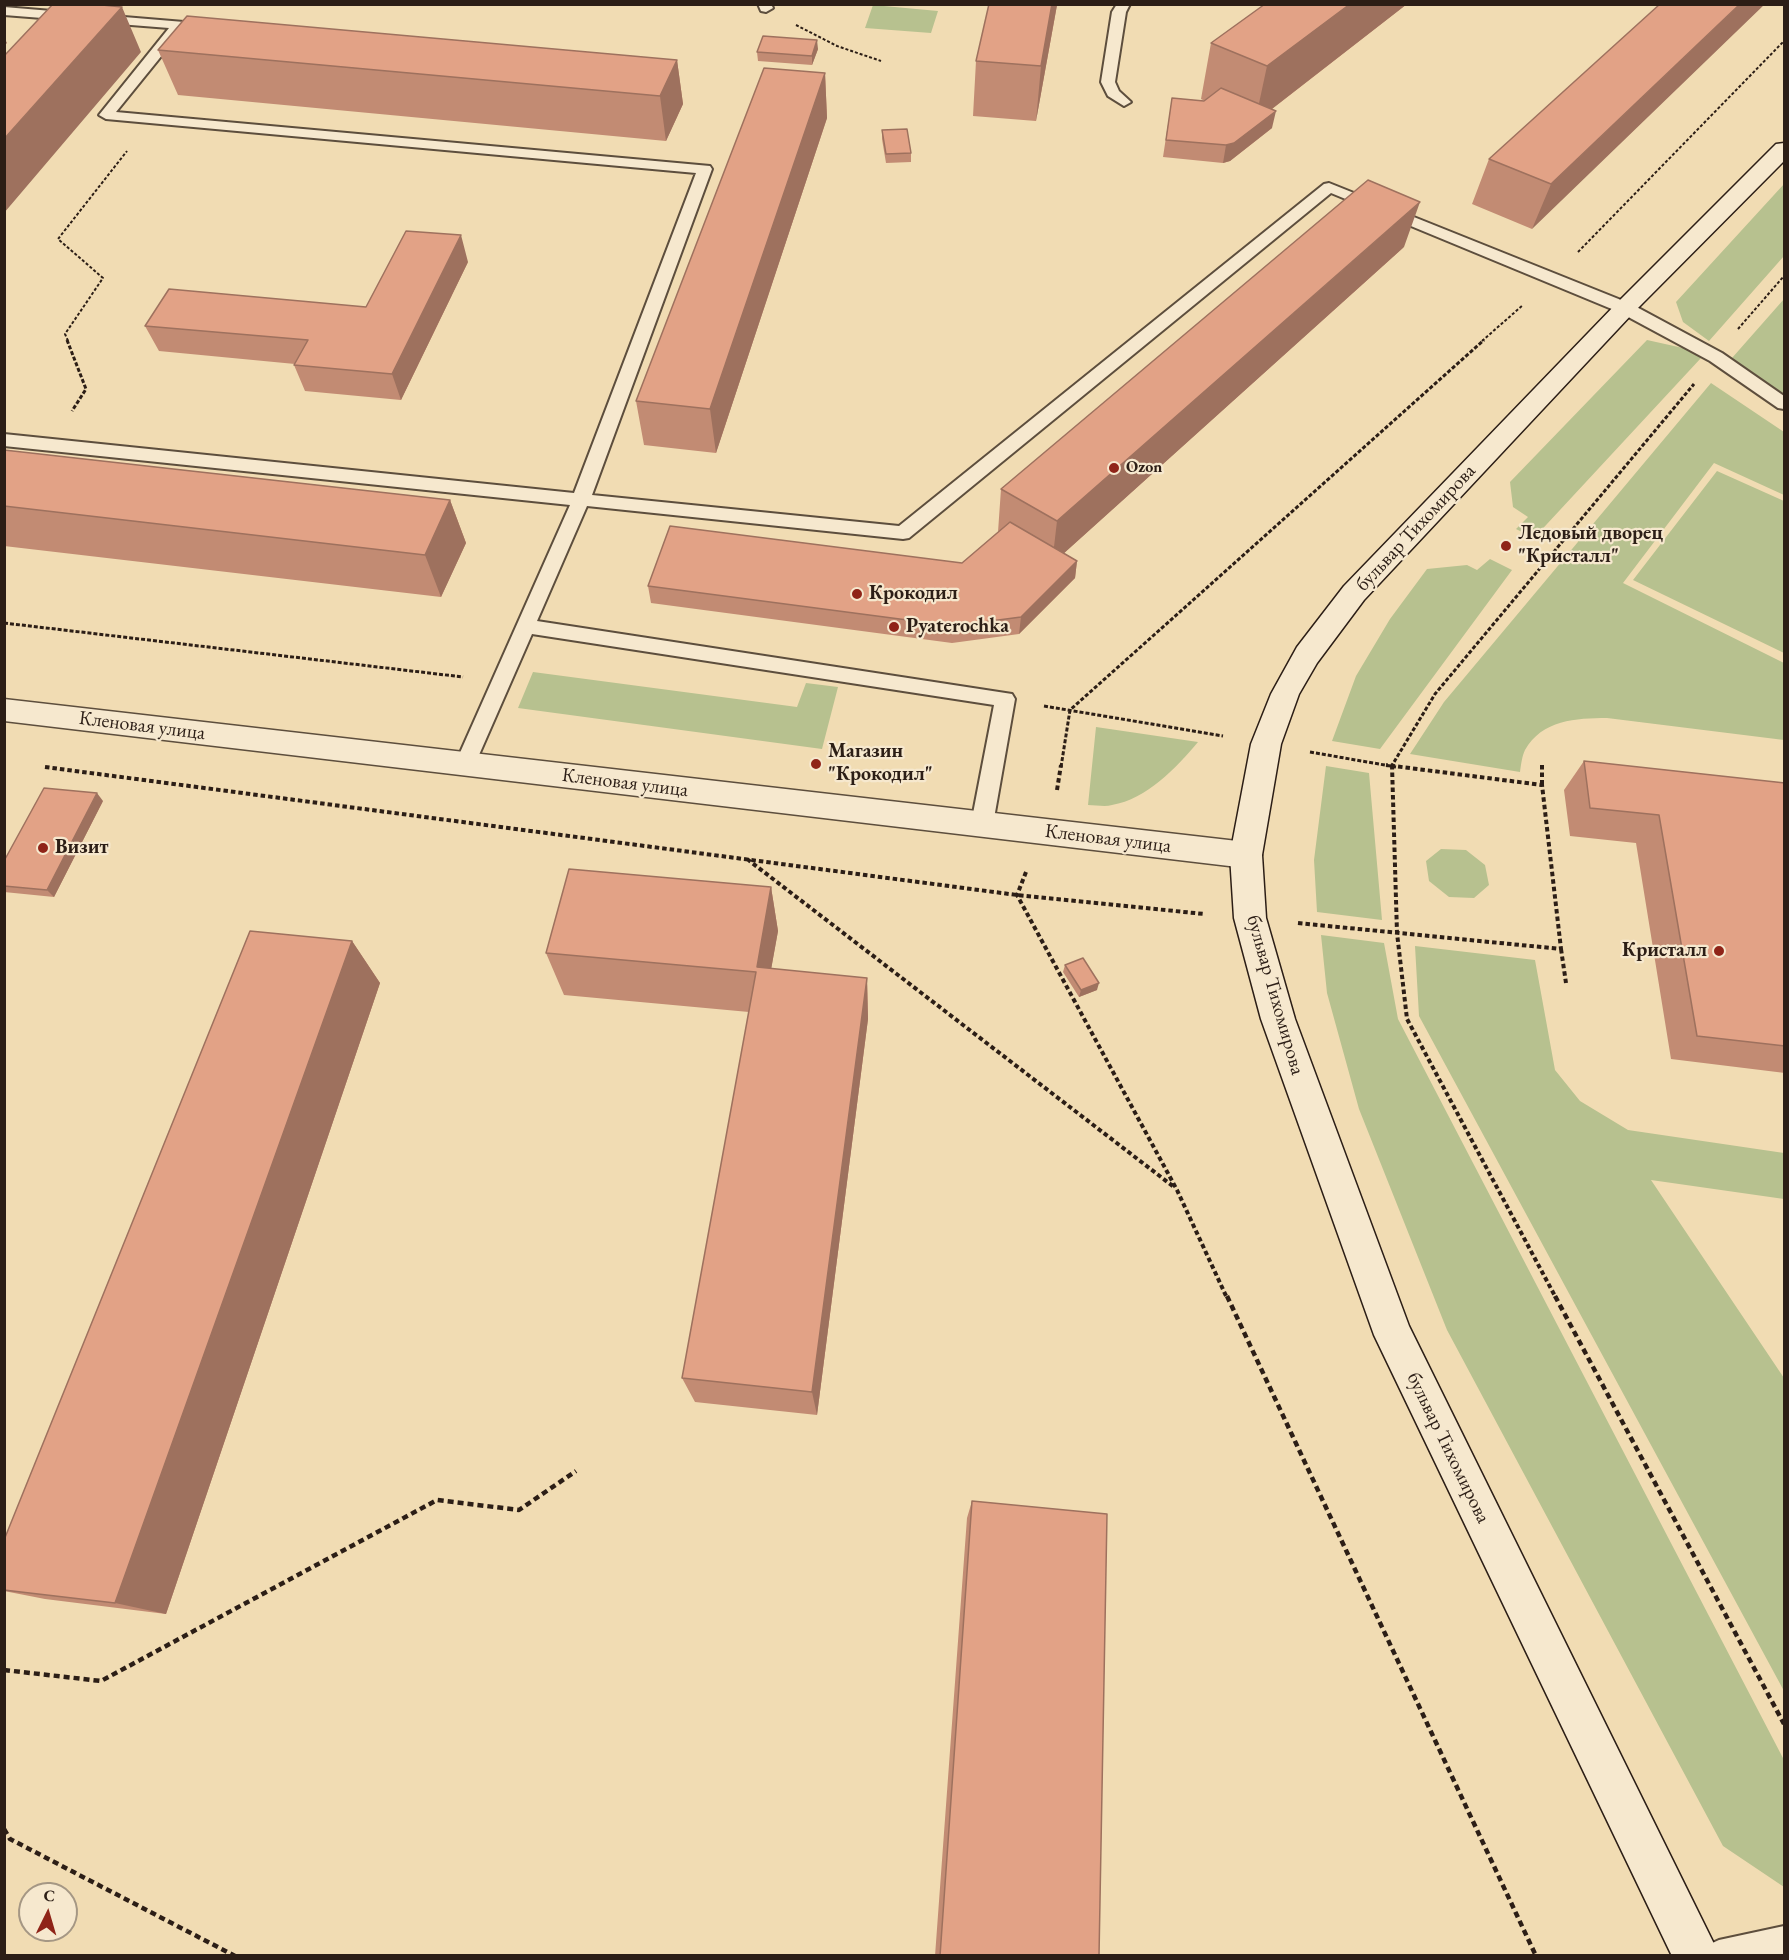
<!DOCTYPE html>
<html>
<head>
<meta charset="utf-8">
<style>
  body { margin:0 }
  #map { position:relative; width:1789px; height:1960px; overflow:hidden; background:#f1dcb3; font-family:"EB Garamond",serif }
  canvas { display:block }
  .frame { position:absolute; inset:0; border:6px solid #2c1e16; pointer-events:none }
  .north { position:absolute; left:18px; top:1882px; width:60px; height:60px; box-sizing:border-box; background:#f6e8ce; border:2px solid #a59784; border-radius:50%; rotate:5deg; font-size:16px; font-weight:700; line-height:24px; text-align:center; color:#2c1e16 }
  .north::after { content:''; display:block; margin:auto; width:21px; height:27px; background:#8f2418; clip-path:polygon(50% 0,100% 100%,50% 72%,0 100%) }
</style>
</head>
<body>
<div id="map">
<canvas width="1789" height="1960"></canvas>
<div class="frame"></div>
<div class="north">С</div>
</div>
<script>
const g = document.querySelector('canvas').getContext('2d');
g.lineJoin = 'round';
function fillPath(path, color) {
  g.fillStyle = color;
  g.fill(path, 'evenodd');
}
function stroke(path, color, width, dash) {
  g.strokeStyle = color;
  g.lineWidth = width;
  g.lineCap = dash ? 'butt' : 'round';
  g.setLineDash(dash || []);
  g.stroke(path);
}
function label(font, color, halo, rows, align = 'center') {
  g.font = font + ' "EB Garamond",serif';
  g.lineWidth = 4.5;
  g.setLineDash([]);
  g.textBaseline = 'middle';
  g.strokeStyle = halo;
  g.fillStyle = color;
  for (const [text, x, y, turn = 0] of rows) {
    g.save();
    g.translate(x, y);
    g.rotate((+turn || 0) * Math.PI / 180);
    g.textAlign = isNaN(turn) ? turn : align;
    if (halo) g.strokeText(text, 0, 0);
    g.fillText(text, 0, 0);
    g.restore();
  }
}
fillPath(new Path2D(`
  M873,5L938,11L931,33L865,28Z
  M1784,184V256L1709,341L1683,322L1676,302Z
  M1784,299V394L1732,358Z
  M1647,340L1692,350L1701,358L1534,538L1516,529L1528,517L1513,507L1510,482Z
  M1711,383L1784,432V495L1714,463L1623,583L1784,663V740L1607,718C1576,718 1542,720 1525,750C1522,756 1521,765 1520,772L1410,754L1444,702Z
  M1717,471L1784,501V653L1633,580Z
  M1490,559L1512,570L1380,749L1332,741L1356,676L1390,619L1427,569L1467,565L1477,570Z
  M533,672L797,707L806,683L838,687L822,749L518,708Z
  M1096,727L1198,742C1176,768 1147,799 1112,805C1105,807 1096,805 1088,805Z
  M1326,766L1369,773L1382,920L1317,912L1314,860Z
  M1441,849L1466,850L1485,865L1489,885L1474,898L1449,897L1429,881L1426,861Z
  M1321,935L1384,943L1398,1019L1784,1760V1887L1723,1846L1447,1330L1359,1109L1327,993Z
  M1415,946L1535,960L1555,1070L1580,1101L1628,1130L1784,1153V1199L1651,1180L1784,1378V1691L1419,1016Z`), '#b7c18f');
const lane = new Path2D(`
  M758,4H771L773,8L766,12L761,11Z
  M1117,4H1130L1126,12L1115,82L1119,91L1131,102L1124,106L1108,96L1101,82L1112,12Z
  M4,7L184,22L186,25L184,28L116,112L710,166L712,169L592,495L899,526L1324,184L1329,183L1631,304L1722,353L1784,396V409L1778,408L1710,361L1619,312L1331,193L909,538L903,539L587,506L537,621L1012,694L1015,699L993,824L989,830L982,832L975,830L971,824L994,705L532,634L475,764L472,770L465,772L458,770L455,764L570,505L4,446V434L574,493L696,173L106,119L99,115L169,28L4,15Z
  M1784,1926V1956H1703L1708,1945L1719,1940Z`);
const street = new Path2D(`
  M4,699L1246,842L1257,846L1262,855L1257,864L1246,868L4,721Z`);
const secondary = new Path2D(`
  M1784,143V161L1633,313L1364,600L1317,663L1299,694L1281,744L1262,855L1266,918L1295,1019L1409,1326L1720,1956H1672L1374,1335L1261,1019L1234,918L1230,855L1251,744L1271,694L1297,647L1344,586L1617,303L1776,144Z`);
stroke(lane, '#5d4e3d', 4);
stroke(street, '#5d4e3d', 3);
stroke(secondary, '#2c1e16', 3);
stroke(new Path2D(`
  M796,25L837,46L881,61
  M1578,252L1784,41
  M1738,329L1784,276
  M68,341L65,334L103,278L58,239L127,151
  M1482,341L1523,305`), '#2c1e16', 2, [3, 2]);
stroke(new Path2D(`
  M67,340L86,389L72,411
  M4,623L463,677
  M1044,706L1223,736
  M1310,752L1396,767
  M1061,767L1070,710L1484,340
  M1391,767L1435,694L1694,384`), '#2c1e16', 3, [4, 2]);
stroke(new Path2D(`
  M1392,765L1397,933L1407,1019L1556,1298
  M1542,765V785
  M45,767L1017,895L1204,914
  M1057,790L1061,765
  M747,859L1174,1187
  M1026,872L1017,895L1177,1190L1227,1298
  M1298,923L1561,949L1542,785L1386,765
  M1561,949L1566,983`), '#2c1e16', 4, [4.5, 3]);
stroke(new Path2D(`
  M1227,1296L1536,1956
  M1555,1296L1784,1724
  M4,1670L101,1681L437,1500L519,1510L576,1471
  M4,1829L10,1839L235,1956`), '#2c1e16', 4.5, [6, 4]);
fillPath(lane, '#f6e8ce');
fillPath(street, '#f6e8ce');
fillPath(secondary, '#f6e8ce');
fillPath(new Path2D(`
  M989,4H1058L1057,5L1036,121L973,116L976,61Z
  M1265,4H1407L1272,109V128L1230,161L1223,163L1163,157L1172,98L1205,101L1201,99L1211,43Z
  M1660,4L1532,229L1472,204L1489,159Z
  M818,49L812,65L758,61L757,52Z
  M158,50L677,60L683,104L666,141L178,95Z
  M825,73L827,118L716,453L644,445L636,401Z
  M882,130L911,153V162L886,163L882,139Z
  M1404,247L1064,553L1077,561L1075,578L1019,634L952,643L651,603L648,586L962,563L998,532L1001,489Z
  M468,262L401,400L305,391L294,365L295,364L159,351L145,326L366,307Z
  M4,450L450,500L466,543L441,597L4,546Z
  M1584,761L1785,783V1073L1671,1059L1636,843L1570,836L1564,790Z
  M103,801L54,897L4,892V861Z
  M771,887L778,931L771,969L867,978L868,1019L817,1415L695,1402L682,1378L749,1012L564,995L546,953Z
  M352,941L380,983L166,1614L45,1599L4,1591V1540Z
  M1065,965L1097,990L1079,997L1063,972Z
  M972,1501L1099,1956H935L967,1518Z`), '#c28b73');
fillPath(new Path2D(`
  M1052,4H1058L1057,5L1036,121L1041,66Z
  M1350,4H1407L1255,122L1267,66Z
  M1740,4H1765L1532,229L1551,184Z
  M122,7L141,52L4,213V139Z
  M4,37L7,43L4,46Z
  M817,40L818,49L812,65V56Z
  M677,60L683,104L666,141L660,96Z
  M825,73L827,118L716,453L710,409Z
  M1276,111L1272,128L1230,161L1223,163L1226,145Z
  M1420,202L1404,247L1052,564L1057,521Z
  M461,235L468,262L401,400L392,374Z
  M450,500L466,543L441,597L425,555Z
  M1077,561L1075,578L1019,634L1021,617Z
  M97,793L103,801L54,897L47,890Z
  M771,887L778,931L764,1009L757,967Z
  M352,941L380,983L166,1614L115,1603Z
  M867,978L868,1019L817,1415L812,1392Z
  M1099,983L1097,990L1079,997L1081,990Z`), '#9e715e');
const building = new Path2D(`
  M53,4H92L122,7L4,139V56Z
  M989,4H1052L1041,66L976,61Z
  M1265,4H1350L1267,66L1211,43Z
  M1660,4H1740L1551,184L1489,159Z
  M187,16L677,60L660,96L158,50Z
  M763,36L817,40L812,56L757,52Z
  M764,68L825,73L710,409L636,401Z
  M1221,88L1276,111L1234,143L1226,145L1166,140L1172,98L1204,101Z
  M907,129L911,153L886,154L882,130Z
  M1368,180L1420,202L1057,521L1001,489Z
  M406,231L461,235L392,374L294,365L308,340L145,326L169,289L366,307Z
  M4,450L450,500L425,555L4,506Z
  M1010,522L1077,561L1021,617L953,626L648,586L670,526L962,563Z
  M1584,761L1785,783V1046L1697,1036L1659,815L1590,808Z
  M44,788L97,793L47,890L4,886V861Z
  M569,869L771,887L757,967L867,978L812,1392L682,1378L756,972L546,953Z
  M250,931L352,941L115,1603L4,1590V1540Z
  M1083,958L1099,983L1081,990L1065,965Z
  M972,1501L1107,1514L1099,1956H940Z`);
fillPath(building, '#e2a286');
stroke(building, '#9e715e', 1.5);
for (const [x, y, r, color] of [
  [1114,468,6,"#8f2418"],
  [1506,546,6,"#8f2418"],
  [857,594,6,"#8f2418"],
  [894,627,6,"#8f2418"],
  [816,764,6,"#8f2418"],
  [43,848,6,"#8f2418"],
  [1719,951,6,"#8f2418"]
]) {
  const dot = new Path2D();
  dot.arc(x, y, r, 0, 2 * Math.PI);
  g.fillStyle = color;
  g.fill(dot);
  stroke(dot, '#f6e8ce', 2);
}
label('bold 16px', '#2c1e16', '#f6e8ce', [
  ["Ozon",1126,468]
], 'left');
label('20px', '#2c1e16', '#f6e8ce', [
  ["бульвар Тихомирова",1416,528,-47],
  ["Кленовая улица",142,726,7],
  ["Кленовая улица",625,783,7],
  ["Кленовая улица",1108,839,7],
  ["бульвар Тихомирова",1275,995,74],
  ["бульвар Тихомирова",1448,1448,64]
]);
label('bold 20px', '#2c1e16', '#f6e8ce', [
  ["Ледовый дворец",1518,534],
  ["\"Кристалл\"",1518,557],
  ["Крокодил",869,594],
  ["Pyaterochka",906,627],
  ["Магазин",828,752],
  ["\"Крокодил\"",828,775],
  ["Визит",55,848],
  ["Кристалл",1707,951,"right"]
], 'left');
</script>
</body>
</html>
